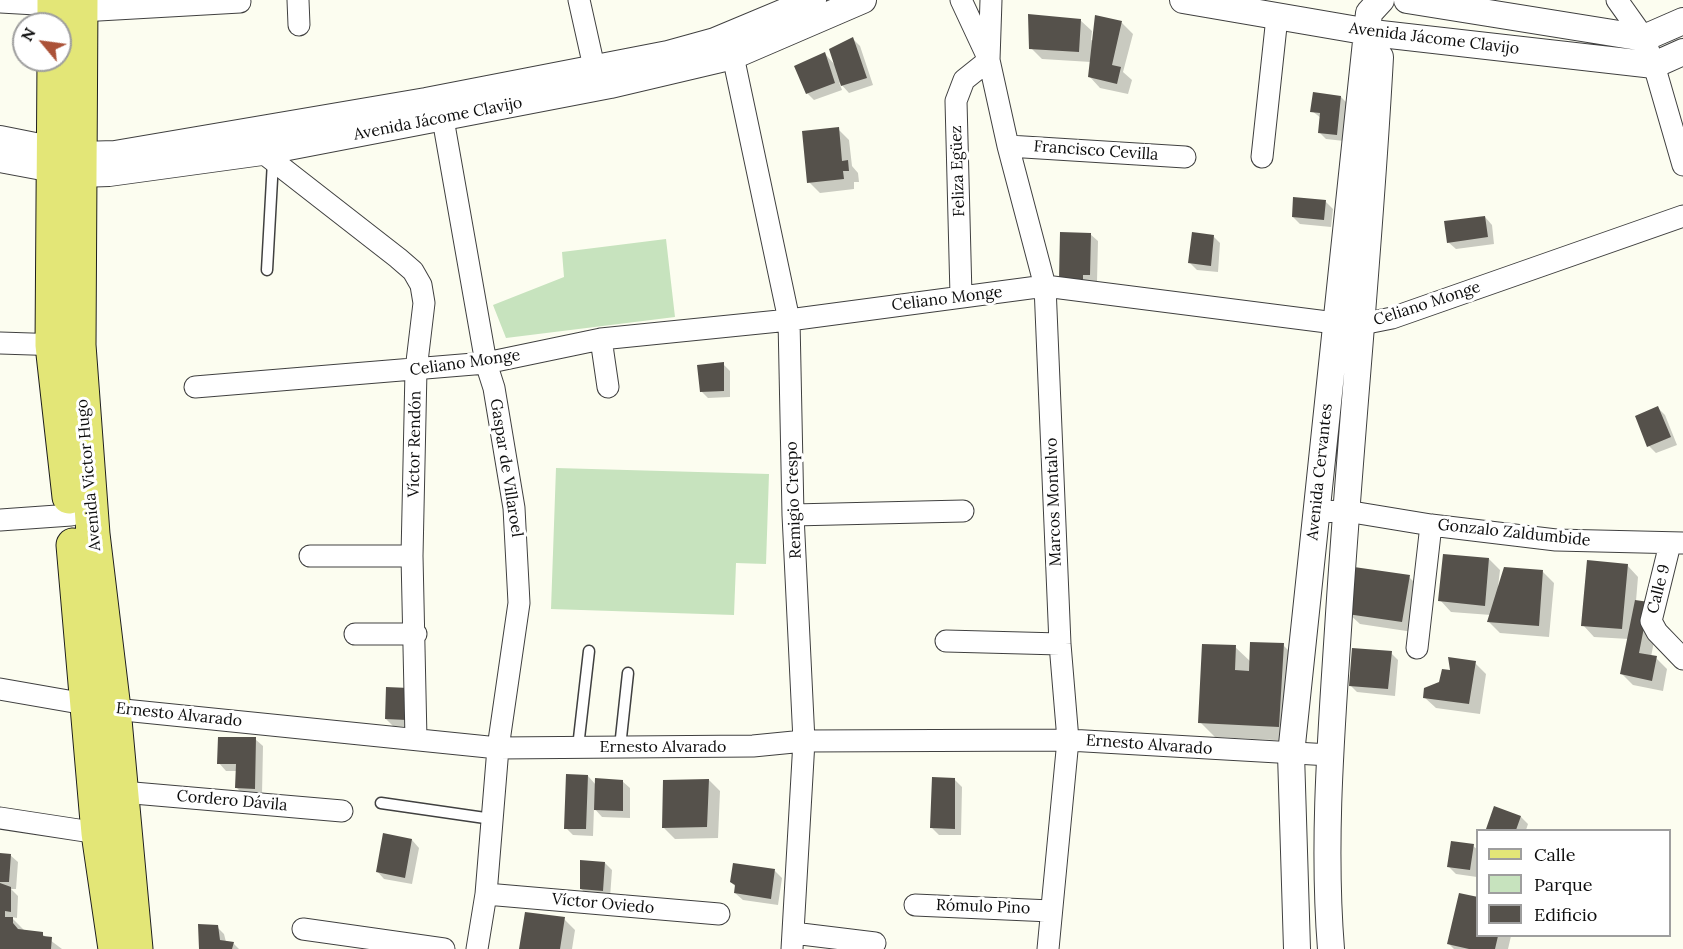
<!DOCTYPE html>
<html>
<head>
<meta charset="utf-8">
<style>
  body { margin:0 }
  #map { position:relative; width:1683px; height:949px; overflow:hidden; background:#fcfdf0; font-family:Lora,serif }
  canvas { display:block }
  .legend { position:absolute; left:1476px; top:829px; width:195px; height:108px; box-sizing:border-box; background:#fff; border:2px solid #9e9e9e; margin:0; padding:8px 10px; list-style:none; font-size:18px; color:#0d0d0d }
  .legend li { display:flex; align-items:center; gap:12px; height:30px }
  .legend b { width:30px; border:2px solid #9e9e9e }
  .north { position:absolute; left:12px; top:12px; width:60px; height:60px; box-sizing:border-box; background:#fff; border:2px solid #9e9e9e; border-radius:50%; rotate:299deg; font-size:16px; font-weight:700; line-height:24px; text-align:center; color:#0d0d0d }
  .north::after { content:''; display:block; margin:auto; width:21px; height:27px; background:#ab5238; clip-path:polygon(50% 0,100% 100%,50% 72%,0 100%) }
</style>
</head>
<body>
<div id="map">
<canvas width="1683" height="949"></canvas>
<ul class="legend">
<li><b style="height:8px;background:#e3e677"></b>Calle</li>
<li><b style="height:16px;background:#c7e3be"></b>Parque</li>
<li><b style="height:16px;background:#55514b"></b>Edificio</li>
</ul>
<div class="north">N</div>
</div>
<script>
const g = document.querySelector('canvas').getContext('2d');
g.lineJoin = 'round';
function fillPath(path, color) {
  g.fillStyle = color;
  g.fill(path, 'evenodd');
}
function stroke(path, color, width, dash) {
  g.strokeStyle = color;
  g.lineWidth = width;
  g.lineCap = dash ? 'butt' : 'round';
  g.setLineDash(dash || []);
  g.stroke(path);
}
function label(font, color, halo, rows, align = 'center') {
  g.font = font + ' Lora,serif';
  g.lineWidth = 6;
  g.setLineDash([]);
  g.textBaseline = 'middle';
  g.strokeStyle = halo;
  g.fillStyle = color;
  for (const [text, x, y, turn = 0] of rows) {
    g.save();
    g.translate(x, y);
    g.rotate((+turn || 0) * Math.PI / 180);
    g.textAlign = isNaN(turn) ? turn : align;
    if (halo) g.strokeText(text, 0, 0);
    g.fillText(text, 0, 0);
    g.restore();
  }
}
fillPath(new Path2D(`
  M666,239L675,317L506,338L493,305L564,277L562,252Z
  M556,468L769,474L766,564L736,563L734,615L551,609Z`), '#c7e3be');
fillPath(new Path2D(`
  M1096,17L1122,23L1133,34L1123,72L1132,80L1128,94L1100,88L1089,76L1091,62L1042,59L1031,48L1080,20L1092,31L1091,40L1094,41Z
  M853,39L860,46L873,85L849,93L839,82L842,90L814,100L807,93L825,54L835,65Z
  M1341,97L1348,104L1344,141L1326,139L1319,132L1321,118L1312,111Z
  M838,129L849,140L852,166L858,173L859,182H854V189L820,193L809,182Z
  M1326,202L1333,209L1331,227L1300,224L1293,217Z
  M1485,217L1492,225L1494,244L1456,249L1448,242Z
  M1090,234L1098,241L1097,282L1067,287Z
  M1213,236L1220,243L1218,272L1197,270L1190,263Z
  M723,364L730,371V397L708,398L701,391Z
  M1658,408L1665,415L1677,445L1656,453L1649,446Z
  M1489,559L1500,570L1498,587L1543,572L1554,583L1549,637L1500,633L1489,622L1491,615L1451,612L1440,600Z
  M1627,565L1638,577L1636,601L1659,615L1651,657L1656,658L1667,669L1663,691L1633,685L1622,674L1629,639L1594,637L1583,625Z
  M1409,577L1420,588L1413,632L1360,624L1348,613Z
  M1283,645L1298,660L1294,741L1215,737L1200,722L1235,647L1251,662Z
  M1391,653L1398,660L1395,696L1357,692L1350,685Z
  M1475,663L1486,674L1480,714L1436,708L1424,697L1452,672Z
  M388,688L414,727L393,726L386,719Z
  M255,739L263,746L262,795H244L237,788V771H226L219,763Z
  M588,776L596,785L622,781L630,788V818L602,817L594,808L593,836L573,835L566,828Z
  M709,780L720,791L718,838L675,839L664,828Z
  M955,780L962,787L961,835H939L932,828Z
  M1521,817L1528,824L1526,830H1489L1487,828Z
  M384,835L412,840L419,848L412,884L384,879L377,871Z
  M1473,846L1478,850L1477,877L1456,874L1449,867Z
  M0,855H10L18,862L16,889H11L18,896L17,918L11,917L24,930L42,934L62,949H0Z
  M605,863L612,870L610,898L589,896L581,889Z
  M775,871L782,878L778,905L743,900L735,893L736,887L731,882Z
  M564,919L575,930L572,949H521Z
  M217,927L224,934L226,942L233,943L239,949H200Z
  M1478,936H1511L1508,949H1454L1449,944Z`), '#0003');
fillPath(new Path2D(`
  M1028,14L1081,19L1079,52L1029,49Z
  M1095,15L1122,21L1112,65L1121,67L1117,84L1088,77Z
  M853,37L867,78L841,86L829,49Z
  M825,52L835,83L806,94L794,66Z
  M1313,92L1341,96L1337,135L1318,133L1320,113L1310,112Z
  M839,127L842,161L848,160L849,171H843L844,179L807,183L802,131Z
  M1293,197L1326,200L1324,220L1292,217Z
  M1485,216L1488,237L1447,243L1444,221Z
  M1060,232L1091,233L1090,275H1083V281L1059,280Z
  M1192,232L1214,235L1211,266L1188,263Z
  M724,362V391L700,392L697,365Z
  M1658,406L1671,437L1647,447L1635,416Z
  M1443,554L1489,558L1485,606L1438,601Z
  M1587,560L1628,564L1622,629L1581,626Z
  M1354,567L1410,575L1402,622L1347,614Z
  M1504,567L1543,570L1539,626L1487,622Z
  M1635,600L1649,602L1639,653L1657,656L1652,681L1620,674Z
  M1250,642L1284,643L1279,727L1198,723L1202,644L1236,645L1235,670L1249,671Z
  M1352,648L1392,651L1388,689L1349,686Z
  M1448,657L1476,661L1469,704L1423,698L1424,688L1439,682L1442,669L1450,670Z
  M386,687L409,688L407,720L385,719Z
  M218,737H256L255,789L235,788L236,764H217Z
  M566,774L588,775L586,829H564Z
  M932,777L955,778V829L930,828Z
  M595,778L623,780V811L594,810Z
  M709,779L707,827L662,828L663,780Z
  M1494,806L1521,816L1516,830L1486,829Z
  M383,833L412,839L405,878L376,872Z
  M1451,841L1474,844L1470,870L1447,867Z
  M0,853L11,854L9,882H0Z
  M580,860L605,862L603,891L580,889Z
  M733,863L775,869L771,899L734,893L735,885L730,882Z
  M0,883L11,887V912L5,911V917H13V923L18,929L43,932V936L52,937L51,949H0Z
  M1459,893L1478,897V936H1498L1495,949H1469L1447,944Z
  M525,912L565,917L560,949H519Z
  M198,924L218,925L220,940L234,942L232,949H199Z`), '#55514b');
const service = new Path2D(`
  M267,270L273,161
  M578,747L589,651
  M620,747L628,673
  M381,803L492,819`);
const minor = new Path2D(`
  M298,0L299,25
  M579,0L594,67
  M961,0L989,60
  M991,0L989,60L1008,146L1045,286L1060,644L1068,740L1048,949
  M1617,0L1644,38L1654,65L1683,165
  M0,2L54,5
  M81,11L240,2
  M733,56L789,320L793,515L804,741L792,949
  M440,102L486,363L494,388L514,508L519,603L498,748L486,894L477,949
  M1008,146L1185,157
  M262,152L398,258L413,271L421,285L424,303L416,370L412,556L416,739
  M1262,157L1277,17
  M961,296L956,101L964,80L989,60
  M601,339L608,387
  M0,343L62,345
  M195,387L486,363L601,339L789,320L1045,286L1335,323L1362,324L1392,318L1683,216
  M1316,512L1346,511L1431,525L1556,540L1683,543
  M793,515L963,511
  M0,520L71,515
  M1670,544L1651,621L1657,632L1683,659
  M310,556H412
  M355,634H416
  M946,641L1060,644
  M1417,648L1431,525
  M0,689L114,709L498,748L753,746L804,741L1068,740L1330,755
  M122,792L342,811
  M0,818L98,833
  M486,894L719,914
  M915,905L1051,911
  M303,929L444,949
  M793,933L875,943`);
const tertiary = new Path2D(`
  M1183,0L1381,34L1654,65L1683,52
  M1407,0L1644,38L1683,21
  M0,139L80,155L115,154L426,101L668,54L715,41L813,0
  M0,159L80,174L109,173L262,152L610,85L733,56L863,0
  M1297,949L1291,754L1369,13L1381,0
  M1331,949C1322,838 1332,725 1339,614C1351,428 1370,243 1380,57`);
const primary = new Path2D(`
  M81,0L79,345L93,534L114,709L136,949
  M54,24V0
  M54,60L52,345L69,497
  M73,545L98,833L115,949`);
stroke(service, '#404040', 13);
stroke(minor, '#404040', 23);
stroke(tertiary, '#404040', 28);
stroke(primary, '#1e1e1e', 35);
stroke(service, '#fff', 10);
stroke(minor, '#fff', 21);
stroke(tertiary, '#fff', 26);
stroke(primary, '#e3e677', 33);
label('16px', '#0d0d0d', '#fff', [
  ["Avenida Jácome Clavijo",1434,39,7],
  ["Avenida Jácome Clavijo",438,119,-11],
  ["Francisco Cevilla",1096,151,4],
  ["Feliza Egüez",958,171,-92],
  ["Celiano Monge",947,299,-7],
  ["Celiano Monge",1427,304,-18],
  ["Celiano Monge",465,363,-8],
  ["Víctor Rendón",415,444,-89],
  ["Gaspar de Villaroel",506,468,81],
  ["Avenida Cervantes",1320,472,-84],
  ["Avenida Victor Hugo",89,475,-95],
  ["Remigio Crespo",794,500,-92],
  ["Marcos Montalvo",1054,502,-92],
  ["Gonzalo Zaldumbide",1514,533,6],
  ["Calle 9",1659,589,-76],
  ["Ernesto Alvarado",179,715,6],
  ["Ernesto Alvarado",1149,745,4],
  ["Ernesto Alvarado",663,747],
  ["Cordero Dávila",232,801,5],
  ["Víctor Oviedo",603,904,5],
  ["Rómulo Pino",983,907,2]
]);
</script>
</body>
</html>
